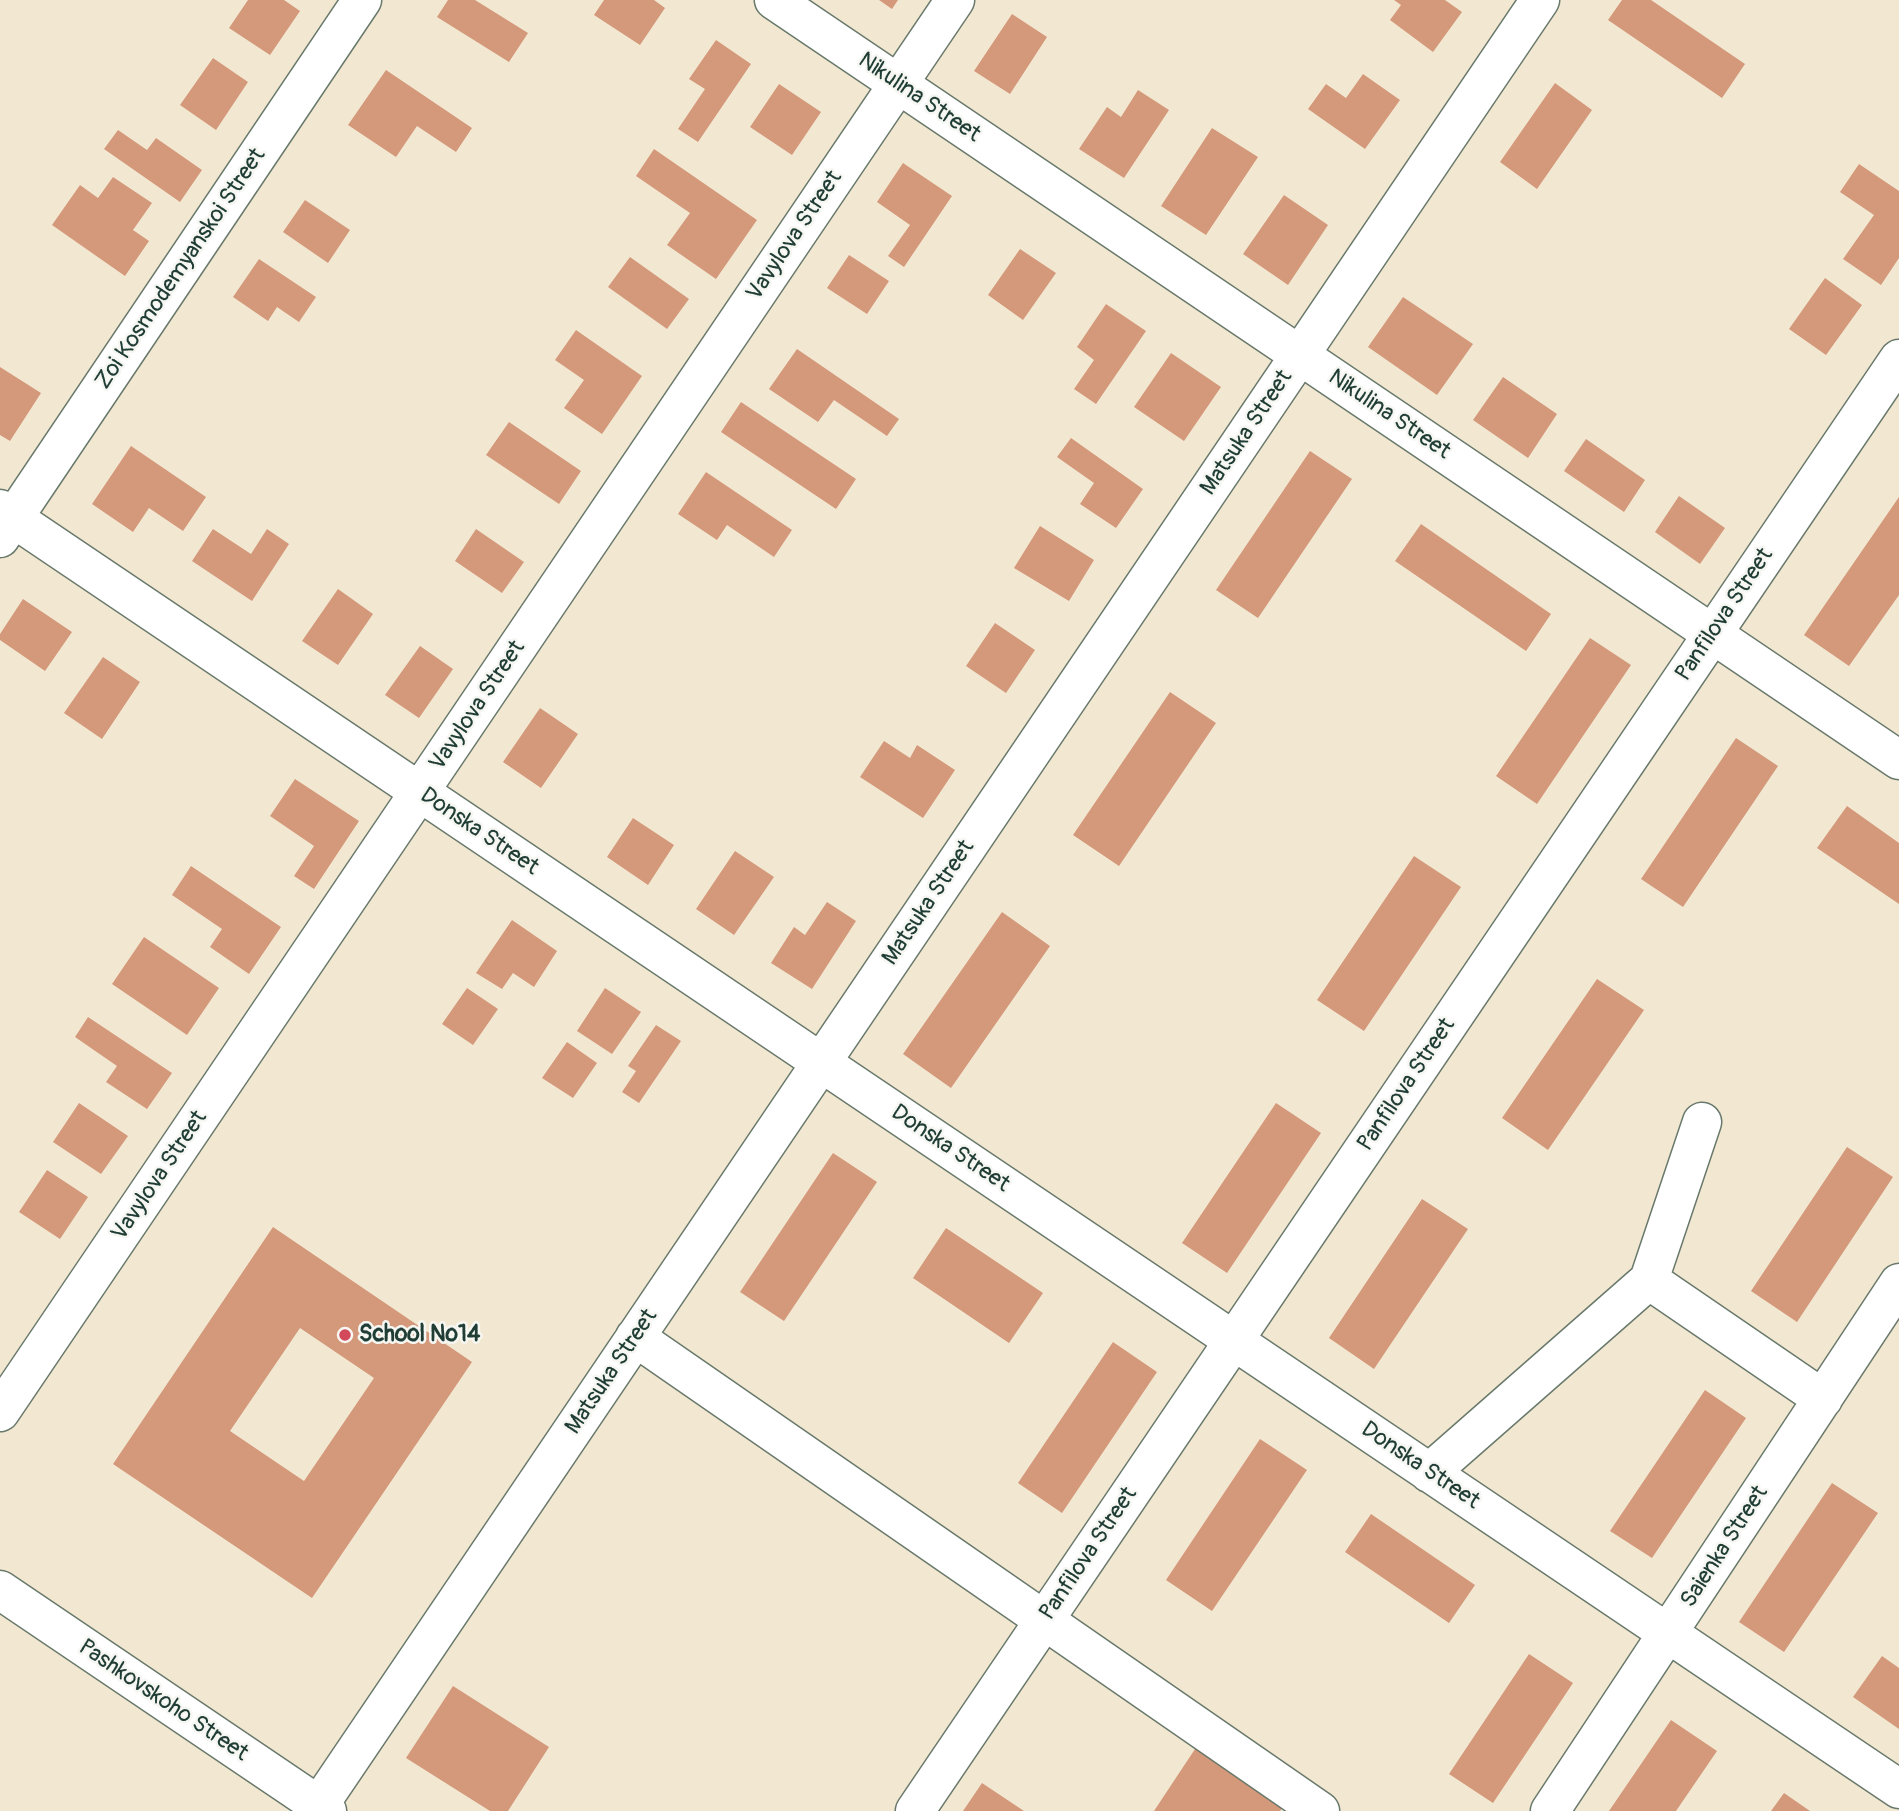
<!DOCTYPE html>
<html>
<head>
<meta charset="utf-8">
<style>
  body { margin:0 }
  canvas { display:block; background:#f2e8d2 }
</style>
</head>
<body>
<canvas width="1899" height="1811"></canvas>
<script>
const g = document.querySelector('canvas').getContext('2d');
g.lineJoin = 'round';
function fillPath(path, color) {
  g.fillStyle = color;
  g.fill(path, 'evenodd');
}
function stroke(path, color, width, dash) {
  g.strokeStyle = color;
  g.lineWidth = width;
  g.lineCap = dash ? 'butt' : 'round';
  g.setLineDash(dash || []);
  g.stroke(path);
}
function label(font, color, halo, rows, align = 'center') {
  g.font = font + ' Pangolin,sans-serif';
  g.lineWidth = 5;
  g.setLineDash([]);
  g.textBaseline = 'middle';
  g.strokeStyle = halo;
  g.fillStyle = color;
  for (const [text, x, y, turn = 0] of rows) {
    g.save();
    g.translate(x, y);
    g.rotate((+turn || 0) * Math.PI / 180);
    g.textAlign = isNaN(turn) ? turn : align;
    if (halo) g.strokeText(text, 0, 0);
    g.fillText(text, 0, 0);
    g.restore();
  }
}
fillPath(new Path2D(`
  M248,0H284L300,11L270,55L229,28Z
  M448,0H475L528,33L509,62L437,17Z
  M604,0H654L665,8L640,45L594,15Z
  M879,0H898L892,9Z
  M1394,0H1445L1462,12L1433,52L1390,20L1401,5Z
  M1622,0H1651L1745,64L1722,98L1608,20Z
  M1012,14L1047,37L1010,94L974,71Z
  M716,40L751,64L698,142L678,129L705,89L689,79Z
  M213,58L248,82L216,130L180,105Z
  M386,70L472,128L456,152L417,126L396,157L348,125Z
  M1363,74L1400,100L1365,149L1308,109L1326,84L1346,98Z
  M1555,83L1592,110L1537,189L1500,162Z
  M779,84L821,112L792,155L750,127Z
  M1138,90L1169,110L1124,178L1079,149L1107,107L1121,117Z
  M1212,128L1258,157L1206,235L1161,206Z
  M118,130L147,150L156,138L202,170L180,202L104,149Z
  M654,149L757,220L716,279L667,245L690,213L636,176Z
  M903,163L952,196L904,267L888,256L910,225L877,202Z
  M1859,164L1899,191V258L1881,285L1843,259L1874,215L1840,192Z
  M113,177L152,203L133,230L149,241L125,276L52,225L80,185L98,198Z
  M1284,195L1328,225L1288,285L1243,254Z
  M305,200L350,230L328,263L283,232Z
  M1020,249L1056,273L1023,320L988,295Z
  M849,255L889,281L867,314L827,288Z
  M630,257L689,299L667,329L608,287Z
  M259,259L316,297L299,322L277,307L268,321L233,297Z
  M1825,278L1862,305L1826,355L1789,329Z
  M1403,297L1473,344L1437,395L1368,347Z
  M1106,304L1146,331L1096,404L1074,389L1094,360L1077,347Z
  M576,330L642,376L602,434L564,408L584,380L555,360Z
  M797,349L899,419L887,436L834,400L818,422L769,389Z
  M1171,353L1221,387L1184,441L1134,407Z
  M0,367L41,393L10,441L0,435Z
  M1503,377L1557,414L1528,458L1473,420Z
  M741,402L856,479L836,509L721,432Z
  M509,422L581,471L559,504L486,455Z
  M1071,438L1143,489L1116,528L1080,504L1094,483L1057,457Z
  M1586,439L1645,480L1624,512L1564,471Z
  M131,446L206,497L183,531L149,508L133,532L92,504Z
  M1310,451L1352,479L1258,618L1216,590Z
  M706,472L792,530L774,557L727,525L717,540L678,514Z
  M1679,496L1725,528L1700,564L1655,532Z
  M1899,497V595L1849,666L1804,635Z
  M1421,524L1551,614L1526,651L1395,561Z
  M1040,526L1094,560L1069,601L1014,568Z
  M213,529L251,554L267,529L289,544L252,601L192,561Z
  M476,529L524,562L502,593L455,561Z
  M338,589L373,614L338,665L302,641Z
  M23,599L72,632L45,671L0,640V634Z
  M995,623L1035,650L1006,693L966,666Z
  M1590,638L1631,665L1537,804L1496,776Z
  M420,646L453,669L419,718L385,695Z
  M103,657L140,682L102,739L64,713Z
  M1170,692L1216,723L1119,866L1073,835Z
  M540,708L578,734L541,788L503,762Z
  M1736,738L1778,766L1683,907L1641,879Z
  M884,741L910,758L917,745L955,770L923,818L860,777Z
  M295,779L359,821L314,889L294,876L314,846L270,816Z
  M1847,806L1899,843V904L1817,848Z
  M633,818L674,845L648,885L607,857Z
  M735,851L774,877L734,935L696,909Z
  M1414,856L1461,887L1364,1031L1317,1000Z
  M191,866L281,927L249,974L210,947L222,929L172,895Z
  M827,902L856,921L812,989L771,963L794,927L805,935Z
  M1002,912L1050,946L951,1088L903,1054Z
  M512,920L557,951L534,987L513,973L502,989L476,973Z
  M144,937L219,988L187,1035L112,984Z
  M1597,979L1644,1010L1548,1150L1502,1118Z
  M467,988L498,1009L473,1045L442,1024Z
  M605,988L641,1012L612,1054L577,1031Z
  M88,1017L172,1073L147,1109L106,1082L117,1066L75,1037Z
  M656,1025L681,1041L639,1103L622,1092L636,1071L628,1066Z
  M567,1042L597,1063L573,1098L542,1078Z
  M79,1103L128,1136L101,1174L53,1142Z
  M1276,1103L1321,1133L1227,1273L1182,1243Z
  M1847,1147L1893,1177L1797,1322L1751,1291Z
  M833,1153L877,1182L784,1321L740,1292Z
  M47,1170L88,1197L60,1239L19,1212Z
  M1422,1199L1468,1229L1374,1369L1329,1338Z
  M273,1227L472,1362L312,1598L113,1464ZM300,1328L374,1378L304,1481L230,1431Z
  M946,1228L1043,1293L1009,1343L913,1278Z
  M1113,1342L1157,1372L1062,1513L1018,1483Z
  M1705,1390L1746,1418L1652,1558L1610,1531Z
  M1260,1439L1307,1470L1212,1611L1166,1580Z
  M1832,1483L1878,1513L1784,1652L1739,1622Z
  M1371,1514L1475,1585L1449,1623L1345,1552Z
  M1529,1654L1573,1683L1493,1803L1449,1774Z
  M1882,1656L1899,1668V1729L1853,1697Z
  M453,1686L549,1747L508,1811H490L406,1758Z
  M1671,1720L1717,1751L1676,1811H1609Z
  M1197,1746L1285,1805L1280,1811H1154Z
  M982,1783L1024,1811H963Z
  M1784,1793L1810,1811H1771Z`), '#d4987a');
const minor = new Path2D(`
  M774,0L1899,760
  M0,509L1899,1789
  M0,538L362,0
  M1649,1280L1823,1399
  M635,1337L1320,1811
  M0,1412L955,0
  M1429,1473L1649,1280L1702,1122
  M0,1590L327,1811
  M315,1811L1540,0
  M915,1811L1899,359
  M1550,1811L1899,1283`);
stroke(minor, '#69796b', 41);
stroke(minor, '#fff', 38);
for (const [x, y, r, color] of [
  [345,1335,7,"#d1495b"]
]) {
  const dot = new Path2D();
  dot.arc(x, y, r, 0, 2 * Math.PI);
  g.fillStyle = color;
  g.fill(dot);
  stroke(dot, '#f6f6f2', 2.5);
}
label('23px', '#1f3d34', '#f6f6f2', [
  ["Nikulina Street",919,98,34],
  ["Vavylova Street",795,236,-56],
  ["Zoi Kosmodemyanskoi Street",181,269,-56],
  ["Nikulina Street",1389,415,34],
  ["Matsuka Street",1247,433,-56],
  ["Panfilova Street",1725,615,-56],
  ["Vavylova Street",478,706,-56],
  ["Donska Street",479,832,34],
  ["Matsuka Street",929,903,-56],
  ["Panfilova Street",1407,1085,-56],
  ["Donska Street",950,1149,34],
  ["Vavylova Street",160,1176,-56],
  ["Matsuka Street",612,1372,-56],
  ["Donska Street",1420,1466,34],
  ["Saienka Street",1725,1547,-57],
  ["Panfilova Street",1089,1554,-56],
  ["Pashkovskoho Street",163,1701,34]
]);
label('bold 23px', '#1f3d34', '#f6f6f2', [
  ["School №14",359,1335]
], 'left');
</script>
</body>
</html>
